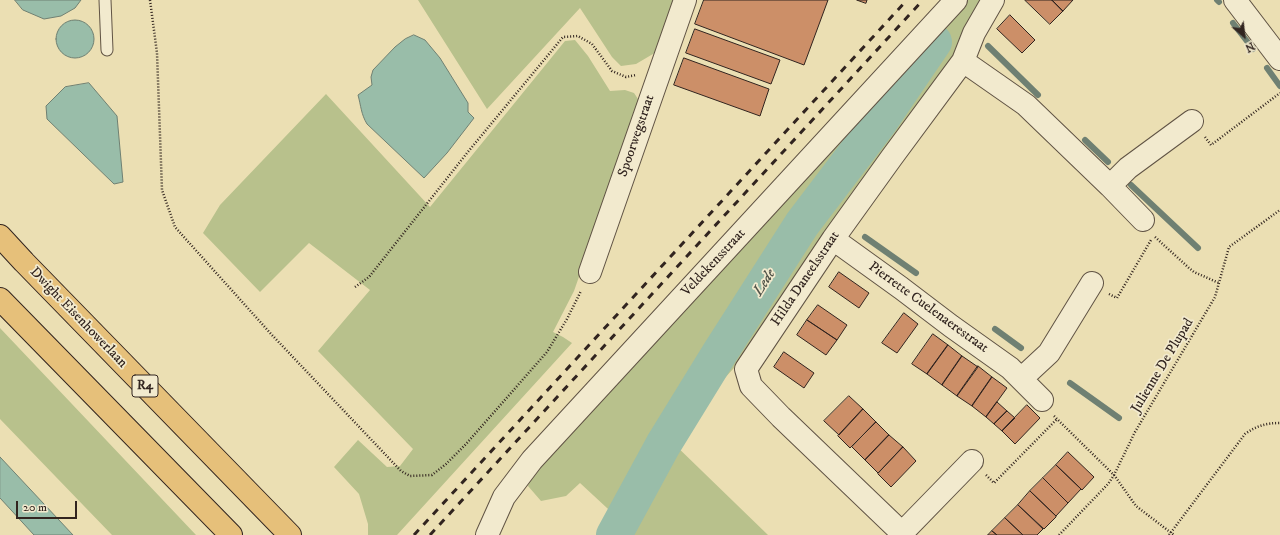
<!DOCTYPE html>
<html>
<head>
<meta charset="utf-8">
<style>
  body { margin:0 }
  #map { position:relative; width:1280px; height:535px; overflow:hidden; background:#ebdfb3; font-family:"IM FELL DW Pica",serif }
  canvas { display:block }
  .north { position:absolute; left:1224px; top:16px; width:40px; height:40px; -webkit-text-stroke:3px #f2eace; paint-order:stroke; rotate:152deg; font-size:11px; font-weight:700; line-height:16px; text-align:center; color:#31241f }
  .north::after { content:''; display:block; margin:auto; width:14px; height:18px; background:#31241f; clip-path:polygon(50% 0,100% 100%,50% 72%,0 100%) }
  .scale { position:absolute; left:16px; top:501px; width:61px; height:18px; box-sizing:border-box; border:2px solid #31241f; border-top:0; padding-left:5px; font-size:12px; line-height:14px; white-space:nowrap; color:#31241f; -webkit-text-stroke:3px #f2eace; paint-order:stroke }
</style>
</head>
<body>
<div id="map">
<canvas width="1280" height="535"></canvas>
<div class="north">N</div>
<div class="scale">20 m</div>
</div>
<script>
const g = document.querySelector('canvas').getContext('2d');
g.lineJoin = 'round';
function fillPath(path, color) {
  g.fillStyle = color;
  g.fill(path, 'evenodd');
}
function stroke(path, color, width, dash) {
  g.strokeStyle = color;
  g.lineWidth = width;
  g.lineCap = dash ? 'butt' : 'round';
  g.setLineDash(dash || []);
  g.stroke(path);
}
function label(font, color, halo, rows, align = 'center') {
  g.font = font + ' "IM FELL DW Pica",serif';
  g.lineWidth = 3.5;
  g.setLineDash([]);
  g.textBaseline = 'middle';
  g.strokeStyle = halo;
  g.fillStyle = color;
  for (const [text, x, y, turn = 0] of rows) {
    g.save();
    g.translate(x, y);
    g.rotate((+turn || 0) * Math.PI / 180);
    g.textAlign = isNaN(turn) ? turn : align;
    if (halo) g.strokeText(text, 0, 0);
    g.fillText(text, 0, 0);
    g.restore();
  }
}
fillPath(new Path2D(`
  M418,0H678L658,51L636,64L621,66L612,57L580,8L487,109Z
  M964,0H986L960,51L744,357L669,439L768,535H633L634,533L580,483L566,496L541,501L528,486L531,474Z
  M575,40L588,56L610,91L625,90L634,93L640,102L574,291L553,332L563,337L572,343L397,535H368V524L359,494L334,467L358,440L387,467L400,466L413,449L318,351L370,290L309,243L260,292L203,233L220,205L326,94L430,207L565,41Z
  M0,328L196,535H112L0,419Z`), '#b8c18c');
const water = new Path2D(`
  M15,0H81L75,8L61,16L44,19L23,10Z
  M56 39a19 19 0 1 1 38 0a19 19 0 1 1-38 0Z
  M414,35L425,40L440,58L468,103V112L474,118L447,153L424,178L367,124C361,114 361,106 358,95L372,85L371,77L373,70L395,47L405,39Z
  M89,83L117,116L123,182L114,184L47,119L46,106L65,87Z
  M0,457L73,535H34L0,498Z`);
fillPath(water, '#99bda9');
stroke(water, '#6f8072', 1);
stroke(new Path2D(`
  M1217,0L1219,2
  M1233,23L1253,49
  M988,46L1038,95
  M1267,68L1280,86
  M1085,140L1108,162
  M1131,185L1198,248
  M865,237L916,273
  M995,329L1021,348
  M1070,383L1119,418`), '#6f8072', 6);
stroke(new Path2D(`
  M614,535L663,445L719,354L802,224L881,120L934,42`), '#99bda9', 36);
const building = new Path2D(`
  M704,0H828L804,65L695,24Z
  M857,0H867L866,3Z
  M1025,0H1052L1063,11L1050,24Z
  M1052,0H1073L1063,11Z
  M1010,15L1035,40L1022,53L997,29Z
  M695,29L780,60L771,84L686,53Z
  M684,58L769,89L760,116L674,85Z
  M839,272L869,293L859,308L829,287Z
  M818,305L847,325L837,340L807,320Z
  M904,313L918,324L897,353L882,343Z
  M807,320L837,340L826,355L797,335Z
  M933,334L948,345L927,374L912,364Z
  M948,345L962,356L942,385L927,374Z
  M784,352L814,373L804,388L774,367Z
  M962,356L978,367L957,396L942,385Z
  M978,366L992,377L972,406L957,396Z
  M992,377L1007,388L986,417L972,406Z
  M849,396L863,409L839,435L824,421Z
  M997,402L1007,411L994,424L986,417Z
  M1027,405L1040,418L1015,444L1002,431Z
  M863,409L876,422L850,448L838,436Z
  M1007,411L1015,418L1002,431L994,424Z
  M876,422L889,435L865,460L852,447Z
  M889,435L903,447L878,473L865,460Z
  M903,447L916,461L891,487L878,474Z
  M1068,452L1094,477L1082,490L1056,465Z
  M1056,465L1081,489L1068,503L1043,478Z
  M1043,478L1068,503L1056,516L1030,491Z
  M1030,491L1056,516V517L1044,529L1018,505Z
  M1018,505L1043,529L1037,535H1023L1005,518Z
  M1005,518L1023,535H997L992,531Z
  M992,531L997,535H988Z`);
fillPath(building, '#cc8f68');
stroke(building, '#31241f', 1);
const lane = new Path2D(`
  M105,0L107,50`);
const street = new Path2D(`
  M1235,0L1280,59
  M963,61L1026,105L1110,186L1143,220
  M1110,186L1128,168L1192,121
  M833,239L901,288L951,326L1010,368L1042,400
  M590,272L685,0
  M1021,379L1049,353L1092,283
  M902,533L972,461
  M487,535L504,497L532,460L956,0
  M904,535L781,417L751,386L746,369L833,239L892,157L963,61L974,33L993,0`);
const highway = new Path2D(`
  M0,236L24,262L290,535
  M0,299L231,535`);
stroke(lane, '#605344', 13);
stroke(street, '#605344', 24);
stroke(highway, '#31241f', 24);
stroke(new Path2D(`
  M150,0L157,53L162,190L175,227L272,335L401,471L410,476L432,475L446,464L466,444L547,352L567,319L581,291
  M1205,137L1211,145L1280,93
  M1155,237L1189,268L1194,272L1219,283
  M355,287L369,277L467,153L563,37L578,36L592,44L612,71L626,77L636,75
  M1109,294L1117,298L1151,240
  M1054,416L1114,475L1136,506L1174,535
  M986,475L994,483L1057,419
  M1059,535L1108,484L1114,475L1135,432L1215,297L1229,247L1280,210
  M1169,535L1245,434C1256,426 1266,423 1280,423`), '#31241f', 2.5, [1, 2]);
stroke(lane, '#f2eace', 11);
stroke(street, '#f2eace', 22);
stroke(highway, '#e6c07a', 22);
stroke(new Path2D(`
  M414,535L907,0
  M430,535L923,0`), '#31241f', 3, [7, 7]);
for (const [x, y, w] of [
  [145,386,26]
]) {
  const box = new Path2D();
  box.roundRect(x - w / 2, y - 11, w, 22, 3);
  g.fillStyle = '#f2eace';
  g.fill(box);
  stroke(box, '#31241f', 1);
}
label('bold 13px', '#31241f', null, [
  ["R4",145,386]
]);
label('14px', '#31241f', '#f2eace', [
  ["Spoorwegstraat",637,136,-71],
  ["Veldekensstraat",714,263,-47],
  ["Hilda Daneelsstraat",806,279,-56],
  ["Pierrette Cuelenaerestraat",928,308,36],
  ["Dwight Eisenhowerlaan",78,318,46],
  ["Julienne De Plupad",1163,366,-59]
]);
label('italic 15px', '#505248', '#f2eace', [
  ["Lede",765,283,-58]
]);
</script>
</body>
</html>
